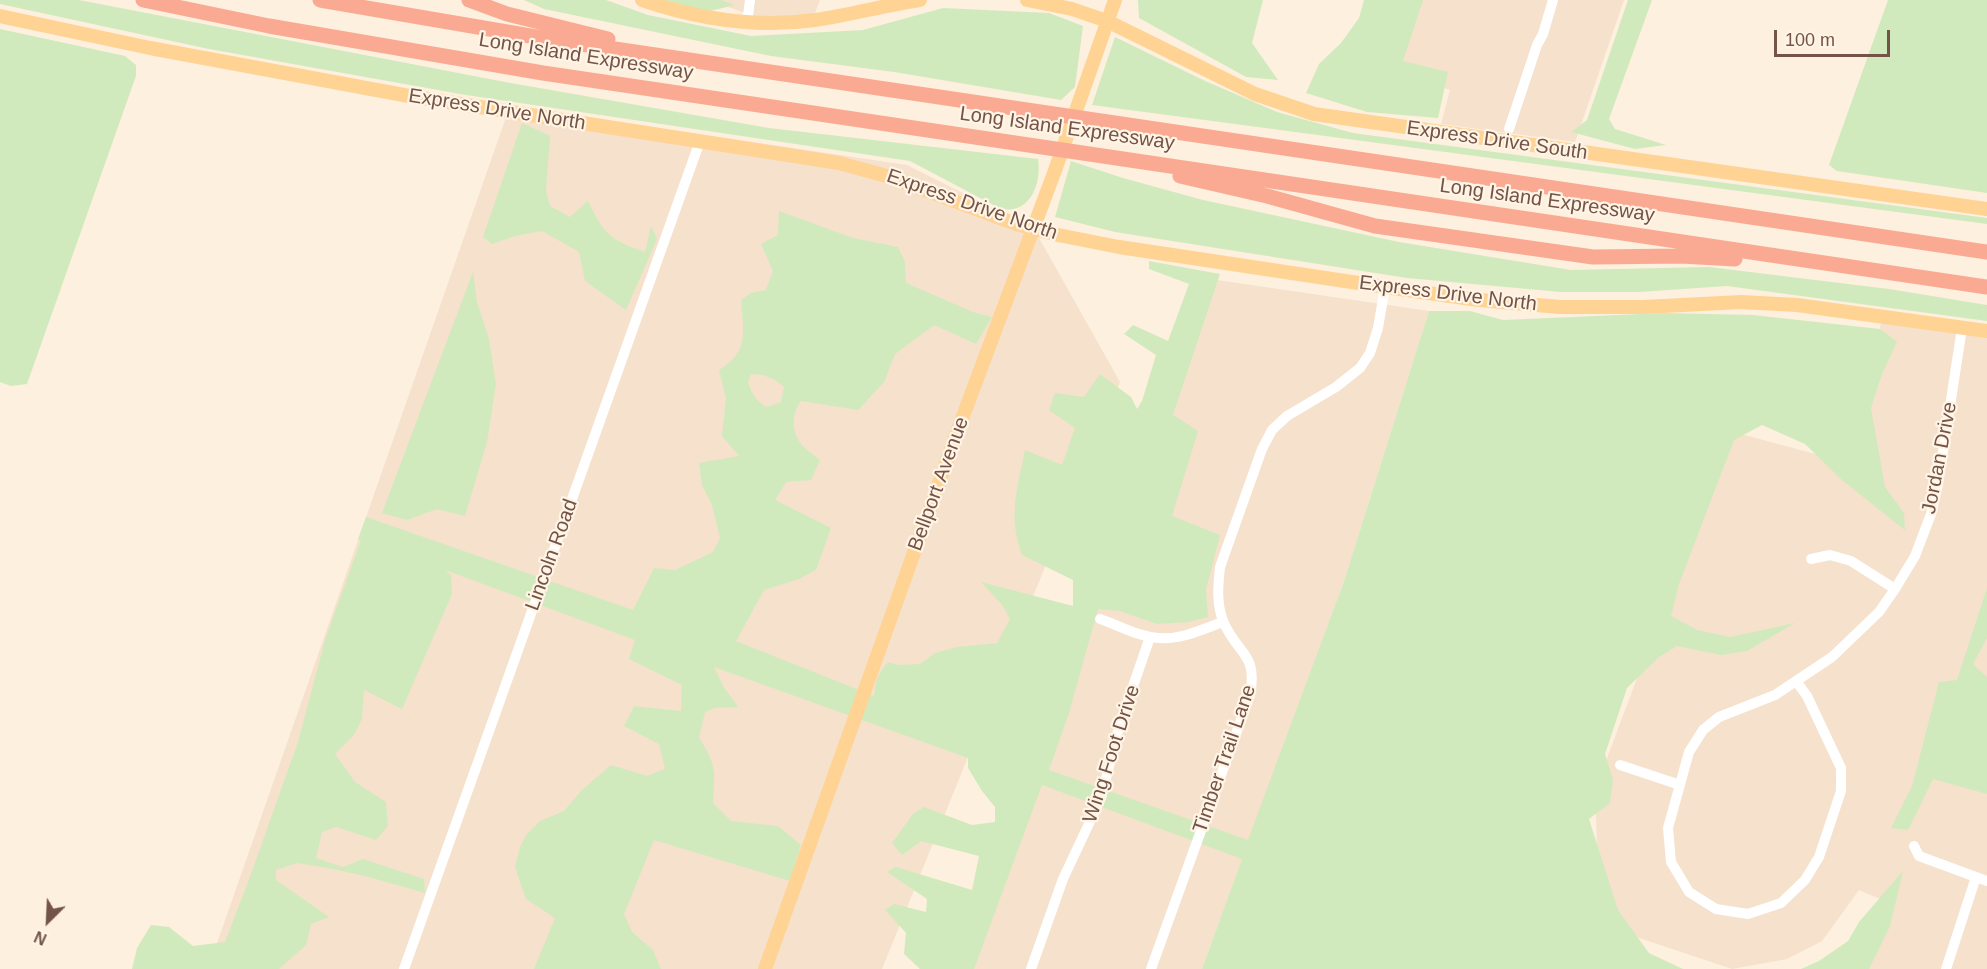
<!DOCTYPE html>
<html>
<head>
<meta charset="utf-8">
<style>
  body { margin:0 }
  #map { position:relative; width:1987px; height:969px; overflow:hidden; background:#fdf0de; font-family:Arial,sans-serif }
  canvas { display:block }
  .north { position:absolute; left:18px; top:891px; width:60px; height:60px; -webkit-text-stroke:4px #fff4e5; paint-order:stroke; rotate:204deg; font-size:16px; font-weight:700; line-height:24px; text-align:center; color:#735446 }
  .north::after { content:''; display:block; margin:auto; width:21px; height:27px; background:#735446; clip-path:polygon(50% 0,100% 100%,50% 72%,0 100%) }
  .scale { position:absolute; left:1774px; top:30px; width:116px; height:27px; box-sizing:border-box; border:3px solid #735446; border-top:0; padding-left:8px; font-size:18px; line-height:21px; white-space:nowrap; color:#735446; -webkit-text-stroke:4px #fff4e5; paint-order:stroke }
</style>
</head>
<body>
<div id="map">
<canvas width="1987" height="969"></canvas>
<div class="north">N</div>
<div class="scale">100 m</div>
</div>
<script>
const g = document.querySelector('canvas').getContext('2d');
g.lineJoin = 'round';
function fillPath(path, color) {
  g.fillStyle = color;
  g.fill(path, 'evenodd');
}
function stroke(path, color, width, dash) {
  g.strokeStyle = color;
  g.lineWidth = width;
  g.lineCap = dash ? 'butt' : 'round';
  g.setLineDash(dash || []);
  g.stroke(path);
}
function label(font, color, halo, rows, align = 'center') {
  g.font = font + ' Arial,sans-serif';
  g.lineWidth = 4.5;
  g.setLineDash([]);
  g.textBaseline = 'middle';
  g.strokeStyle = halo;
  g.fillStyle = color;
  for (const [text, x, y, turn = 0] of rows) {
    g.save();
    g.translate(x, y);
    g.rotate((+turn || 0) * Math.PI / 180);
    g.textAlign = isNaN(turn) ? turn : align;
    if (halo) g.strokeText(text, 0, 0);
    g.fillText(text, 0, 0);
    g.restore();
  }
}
fillPath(new Path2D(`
  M709,0H820L814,16L765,20Z
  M1416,0H1624L1575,142L1441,124L1450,90L1393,70Z
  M510,106L907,165L1034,229L1120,382L882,969H208Z
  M1203,278L1429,311L1344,581L1202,969H956Z
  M1881,323L1987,335V969H1862L1887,902L1859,890L1822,941L1787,959L1732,969L1633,936L1599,901L1595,790L1730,431L1852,464Z`), '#f5e1cc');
fillPath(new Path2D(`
  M0,0H79L505,82L769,128L1038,159C1041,177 1035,204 1014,209C1010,210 1003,209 999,208L910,161L466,95L209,49L0,4Z
  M524,0H606L648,15L751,36L863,30L943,8L1049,13L1083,26L1075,87L1061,100L894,72L771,56L544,9Z
  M665,0H721L735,5L706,12Z
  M1138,0H1263L1252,43L1278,80L1246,77L1139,18Z
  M1364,0H1423L1403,61L1448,72L1438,118L1367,112L1306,93L1319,64L1341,43L1359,18Z
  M1628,0H1652L1609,119L1615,129L1666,145L1635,149L1571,132L1587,120Z
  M1888,0H1987V193L1837,171L1829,165Z
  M0,29L125,56L136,65V76L27,384L11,386L0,382Z
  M1115,37L1203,80L1277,112L1353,133L1987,218V224L1092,105Z
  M522,123L550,136L546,191L550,206L570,217L588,201C604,234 610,240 645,252L651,226L657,239L626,310L585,281L579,252L542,231L515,236L492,244L483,237Z
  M1071,161L1123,178L1203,200L1399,242L1571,270L1709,267L1889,289L1987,305V321L1727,286L1639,292H1561L1407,278L1115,232L1055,217Z
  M779,211L853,238L898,247L905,262L906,283L973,312L992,317L976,344L934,325L895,354L884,382L858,410L801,401C792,412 791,428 799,441C803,448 814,455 820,460L811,480L786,482L775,500L831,528L816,570L799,579L764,590L736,641L874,696C875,682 878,673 888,662L898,665L920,664L935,653L957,647L997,643L1010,619L1003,606L981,582L1073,606V580L1022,555C1008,516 1017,489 1025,450L1062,465L1075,428L1049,410L1055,393L1084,397L1100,374L1131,397L1137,409L1142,401L1156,355L1124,334L1133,325L1168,341L1189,284L1149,269V261L1220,274L1173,415L1198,431L1172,516L1220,535L1206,590L1208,617L1189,622L1157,624L1120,611L1098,609L1069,713L1049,770L1248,840L1344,581L1429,311H1470L1503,320L1664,313L1753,315L1880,329L1897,342L1882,374L1871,408L1885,487L1904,513L1905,530L1843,481L1805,444L1762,425L1734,440L1679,584L1671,616L1697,630L1730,637L1795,623L1747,651L1721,655L1677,646L1659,657L1627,688L1605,754L1613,780L1610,803L1589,819L1618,910L1649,953L1683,969H1202L1242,859L1042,785L974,969H920L904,954L906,933L885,910L894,904L926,912L927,899L887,872L896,867L972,890L979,856L921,841L902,855L892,843L913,814L924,807L972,825L995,822V807L982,791L968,768V758L714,667L723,686L738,707L715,708L705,712L699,738C717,765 715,772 713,803L731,821L778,826L801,845L790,881L654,840L624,914L632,932L653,950L661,969H534L555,918L526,899L515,867L520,847L527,834L540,821L564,811L582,790L611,765L647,776L665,769L659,744L624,726L634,706L681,711L682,685L629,659L635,640L445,570L451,575L452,594L402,709L364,690L362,719L354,735L335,754L355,782L386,802L388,826L376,840L336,827L322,832L316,858L343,867L363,859L424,879L425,893L365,876L328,868L297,863L276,870V880L329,917L311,924L306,945L279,969H132L137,948L151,925L169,927L193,946L225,942L247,885L298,742L325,640L361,540L358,539L366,517L633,610L654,568L675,570L713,552L720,538L712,505L702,485L699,463L739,456L722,436L726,398L719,370C750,351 743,332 741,300L751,293L766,290L773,271L761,244L778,235ZM751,374C765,374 774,378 784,387L781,402L766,407C755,400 752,394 748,382Z
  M473,272L477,302L489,339L496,384L487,442L465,516L437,509L407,520L382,513Z
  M1987,588V638L1973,664L1987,677V794L1933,779L1908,830L1891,828L1912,786L1939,682L1957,680Z
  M1903,871L1890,926L1869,969H1801L1819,961L1848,941L1859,922Z`), '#d1eabd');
stroke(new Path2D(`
  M747,23L750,0
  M1509,129L1537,45L1543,34L1553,0
  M1811,559L1830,555L1851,561L1895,589
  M1100,619C1118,625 1139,637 1159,638C1181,640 1203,629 1223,622
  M1796,681L1807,696L1841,768V791L1819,857L1805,880L1781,903L1748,914L1716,909L1689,892L1671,862L1668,828L1689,752L1703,730L1719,717L1775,695L1832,657L1879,612L1895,589L1915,556L1931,514L1938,484L1962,328
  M1620,765L1680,785
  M1914,846L1919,856L1987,881
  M404,969L700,141
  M1031,969L1063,879L1101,798L1119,727L1150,637
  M1151,969L1250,695C1258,653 1238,655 1224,623C1216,605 1218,586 1220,567L1262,449L1272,430L1287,416L1336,387L1360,368L1370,353L1378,328L1385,287
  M1946,969L1976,877`), '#fff', 10);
stroke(new Path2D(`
  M642,0C698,19 756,28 815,20C851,15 885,5 920,0
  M1027,0L1072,9L1107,21L1255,94L1314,114L1987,209
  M0,16L150,48L409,96L839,163L890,177L1016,224L1058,235L1119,247L1385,287L1479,300L1560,307H1644L1741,302L1797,305L1987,331
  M765,969L959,427L1054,173L1115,0`), '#ffd393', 14);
stroke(new Path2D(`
  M143,0L269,26L543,73L1987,287
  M320,0L554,40L1987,252
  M469,0L507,14L608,39
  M1180,176L1267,196L1375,226L1593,257L1681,256L1735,259`), '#faaa92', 15);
label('20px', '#735446', '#fff4e5', [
  ["Long Island Expressway",586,57,9],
  ["Express Drive North",497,110,9],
  ["Long Island Expressway",1067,129,8],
  ["Express Drive South",1497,141,8],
  ["Long Island Expressway",1547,201,8],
  ["Express Drive North",972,205,19],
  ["Express Drive North",1448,294,7],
  ["Jordan Drive",1940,458,-79],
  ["Bellport Avenue",939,484,-70],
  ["Lincoln Road",552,555,-70],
  ["Wing Foot Drive",1112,754,-72],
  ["Timber Trail Lane",1225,759,-71]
]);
</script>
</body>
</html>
